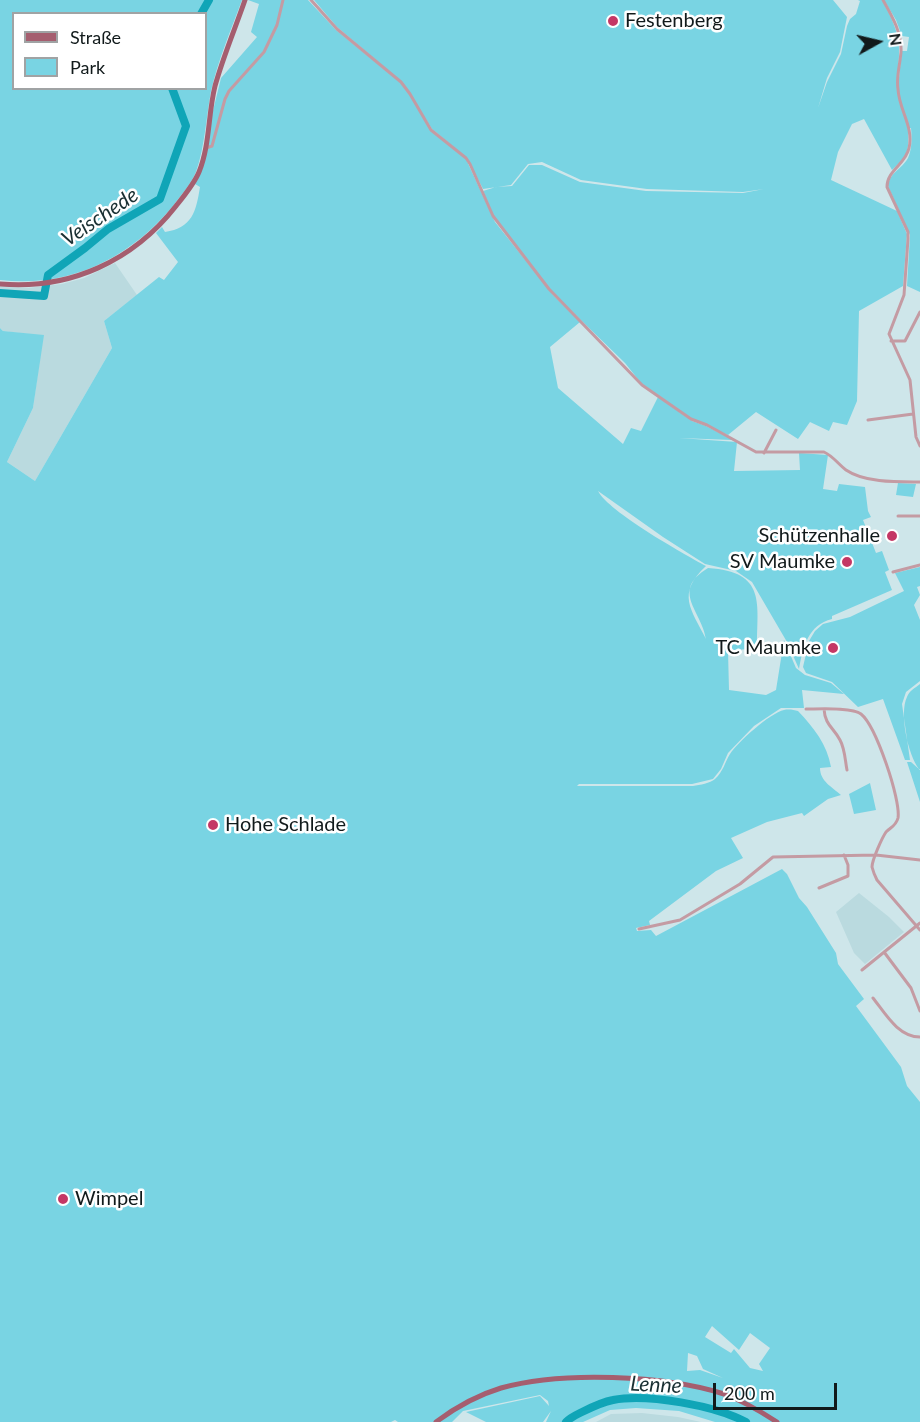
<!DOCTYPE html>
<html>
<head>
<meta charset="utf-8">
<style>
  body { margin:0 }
  #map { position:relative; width:920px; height:1422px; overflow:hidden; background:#cee6ea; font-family:Lato,sans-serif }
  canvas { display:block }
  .legend { position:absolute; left:12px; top:12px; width:195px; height:78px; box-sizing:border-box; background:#fff; border:2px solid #a0a3a4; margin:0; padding:8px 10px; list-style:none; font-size:18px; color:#111a1b }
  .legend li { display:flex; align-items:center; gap:12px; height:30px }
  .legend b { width:30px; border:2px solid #a0a3a4 }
  .north { position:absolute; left:848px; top:12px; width:60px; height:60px; -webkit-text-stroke:4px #fff; paint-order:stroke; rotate:82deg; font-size:16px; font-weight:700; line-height:24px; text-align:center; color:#111a1b }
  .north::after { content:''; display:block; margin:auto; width:21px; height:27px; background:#111a1b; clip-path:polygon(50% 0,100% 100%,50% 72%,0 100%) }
  .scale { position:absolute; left:713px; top:1383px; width:124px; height:27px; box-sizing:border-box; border:3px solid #111a1b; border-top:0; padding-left:8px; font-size:18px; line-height:21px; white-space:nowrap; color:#111a1b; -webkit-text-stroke:4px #fff; paint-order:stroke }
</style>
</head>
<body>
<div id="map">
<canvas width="920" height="1422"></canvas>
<ul class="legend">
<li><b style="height:8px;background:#a55e6f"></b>Straße</li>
<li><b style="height:16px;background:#79d4e3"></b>Park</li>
</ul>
<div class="north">N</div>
<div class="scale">200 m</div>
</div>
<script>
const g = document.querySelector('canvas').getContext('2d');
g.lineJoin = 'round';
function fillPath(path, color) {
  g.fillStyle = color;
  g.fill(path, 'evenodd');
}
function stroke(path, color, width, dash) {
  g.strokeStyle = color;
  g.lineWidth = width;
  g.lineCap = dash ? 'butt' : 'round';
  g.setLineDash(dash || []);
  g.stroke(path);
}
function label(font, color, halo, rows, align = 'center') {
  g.font = font + ' Lato,sans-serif';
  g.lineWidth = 5;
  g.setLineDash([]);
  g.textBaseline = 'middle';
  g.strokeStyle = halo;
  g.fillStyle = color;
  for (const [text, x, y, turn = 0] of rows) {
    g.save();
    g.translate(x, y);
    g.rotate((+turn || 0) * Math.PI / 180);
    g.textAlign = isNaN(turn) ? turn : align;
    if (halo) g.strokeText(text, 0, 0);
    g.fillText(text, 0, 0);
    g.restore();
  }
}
fillPath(new Path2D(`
  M115,263L137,295L104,321L112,348L35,481L7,462L33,408L43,336L3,331L0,328V287L28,288L62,284L84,278Z
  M859,893L889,917L904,932L865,964L854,953L836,912Z
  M642,1413L678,1417L701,1422H596L611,1414Z`), '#badadf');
fillPath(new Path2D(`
  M0,0H242C231,30 218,60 211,91C206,118 205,146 196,172C191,184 181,195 173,206C129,259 69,288 0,280ZM14,14H206V88H14Z
  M248,0H308L336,30L401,83L410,94L430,130L466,159L495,222L554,296L580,322L550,347L558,388L623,444L631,428L641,431L658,397L692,421L706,426L733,440L679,438L737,442L734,471L800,470L799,453L828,455L823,489L837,491L839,484L865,487L868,511L871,517L863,520L876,553L882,551L889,570L885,572L892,590L832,616V619C808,625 803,647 799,669L787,642L752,582L736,571L705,564L663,537L598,491C609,512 682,553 706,566C676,594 691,609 706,639C702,611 670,591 708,568C767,572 757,603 757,648L728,651L729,690L766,695L776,690L784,640L796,668L805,675L831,683L844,694L802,690L804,708H781L754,726L728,753L721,769L713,779L692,784H579L577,786H693C700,785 710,783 715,779C723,772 725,762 730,754C738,742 770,713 784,710C789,709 794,710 798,711C814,728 827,744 831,767L820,768C820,781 832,787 841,795L828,799L804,816L802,813L767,822L731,838L743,858L716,871L649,921L650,925L636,928L637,931L651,930L656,936L782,869L787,874L799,898L807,907L836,953L838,964L864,999L856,1006L901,1067L907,1086L920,1102V1422H715L679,1411L636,1408L610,1410L583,1422H546L551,1411L543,1422H486L466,1412L540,1396L549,1406L548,1401L540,1395L463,1411L452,1422H398L395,1420L391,1422H0V328L3,331L44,335L33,408L7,462L35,481L112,348L104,321L159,277L164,280L178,262L156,233L162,227L165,232C192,228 196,212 200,187L195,184L221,78L257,37L251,32L259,4ZM712,1326L739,1350L750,1333L770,1348L759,1364L763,1371L750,1368L734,1349L731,1353L705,1337ZM688,1353L697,1356L703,1369L723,1378L700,1370L687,1371Z
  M314,0H833L847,17L840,52L827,78L818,108L827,82L841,54L847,26L850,19L856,14L860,1L858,0H882C891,17 900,33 899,53C899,72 894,84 900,103C897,85 900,69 902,51H907L909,37L902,36L896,20L884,0H920V292L907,286L910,235L888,186C889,173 902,169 908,158C912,149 912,138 911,128H908C909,150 909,155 892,170L864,119L852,124L838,152L831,180L897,211L907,234L903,286L859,311L857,401L847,425L833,422L829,431L810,422L798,439L756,412L728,435L692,419L641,383L625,363L555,295L496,221L483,191L496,187L512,186L529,165H542L580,182L646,191L743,193L764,189L743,192L647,189L581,180L542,162L528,164L511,185L483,189L467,158L432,129L402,82L337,27Z
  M898,483L916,484L913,497L896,495Z
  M920,567V586L917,587L920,595L914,605L920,620V681L906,692L902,704L910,760H905L883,699L858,707L832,682L806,673L803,667L809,641L815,631L823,624L850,617L904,591L895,573Z
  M920,684V769H919C908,755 899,713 907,697C909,691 915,688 920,684Z
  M907,762H911L920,770V802Z
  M870,783L876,810L854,814L849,794Z`), '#79d4e3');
stroke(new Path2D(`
  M201,14L209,0
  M0,293L44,296L48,275L85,248L108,229L160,199L186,126L172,88
  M566,1422C571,1417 576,1415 582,1412C592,1407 602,1402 613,1400C647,1393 716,1406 746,1422`), '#10a5b7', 8);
stroke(new Path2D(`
  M311,0L337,29L401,82L410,94L431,130L466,158L470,164L493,216L549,289L642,385L691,419L707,425L756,452H824C833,456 838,464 846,470C865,483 898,482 920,482
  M883,0C892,16 902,33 901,52C900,65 896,77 898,89C899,110 914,127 909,148C906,164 887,170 887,187L908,232V239L904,295L889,334L910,380L916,437L920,446
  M206,148L212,146L225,99L229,91L264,52L277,25L283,0
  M891,341H905L920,312
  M868,420L913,414
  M764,453L776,430
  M898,516H920
  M893,572L920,565
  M806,709C819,709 852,707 861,714C876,726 901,800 898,818C896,826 891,827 886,832C882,838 872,860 872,867C873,871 875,876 877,880L920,930
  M824,709C825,725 833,727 840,740C845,749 845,760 847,770
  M819,888L848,876V865L844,855
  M639,929L680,920L740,884L773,857L876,855L920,860
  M884,952L911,988L920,1011
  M862,970L920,923
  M873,998C885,1013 898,1037 920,1037`), '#c49ba3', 3);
stroke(new Path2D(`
  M0,284C70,290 133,261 176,206C184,196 194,184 199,172C210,145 208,114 215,86C223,57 235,29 245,0
  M436,1422C456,1407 478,1395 501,1388C561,1371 665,1375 724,1394C743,1401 760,1411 777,1422`), '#a55e6f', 5);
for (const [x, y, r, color] of [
  [613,21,6,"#c43765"],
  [892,536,6,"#c43765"],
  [847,562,6,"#c43765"],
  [833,648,6,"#c43765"],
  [213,825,6,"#c43765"],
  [63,1199,6,"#c43765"]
]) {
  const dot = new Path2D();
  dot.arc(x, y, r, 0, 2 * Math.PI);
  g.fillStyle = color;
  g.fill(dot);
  stroke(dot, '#fff', 2);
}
label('20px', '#111a1b', '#fff', [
  ["Festenberg",625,21],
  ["Schützenhalle",880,536,"right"],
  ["SV Maumke",835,562,"right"],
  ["TC Maumke",821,648,"right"],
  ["Hohe Schlade",225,825],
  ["Wimpel",75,1199]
], 'left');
label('italic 21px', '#1a3033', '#fff', [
  ["Veischede",100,217,-34],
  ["Lenne",656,1385,3]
]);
</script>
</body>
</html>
